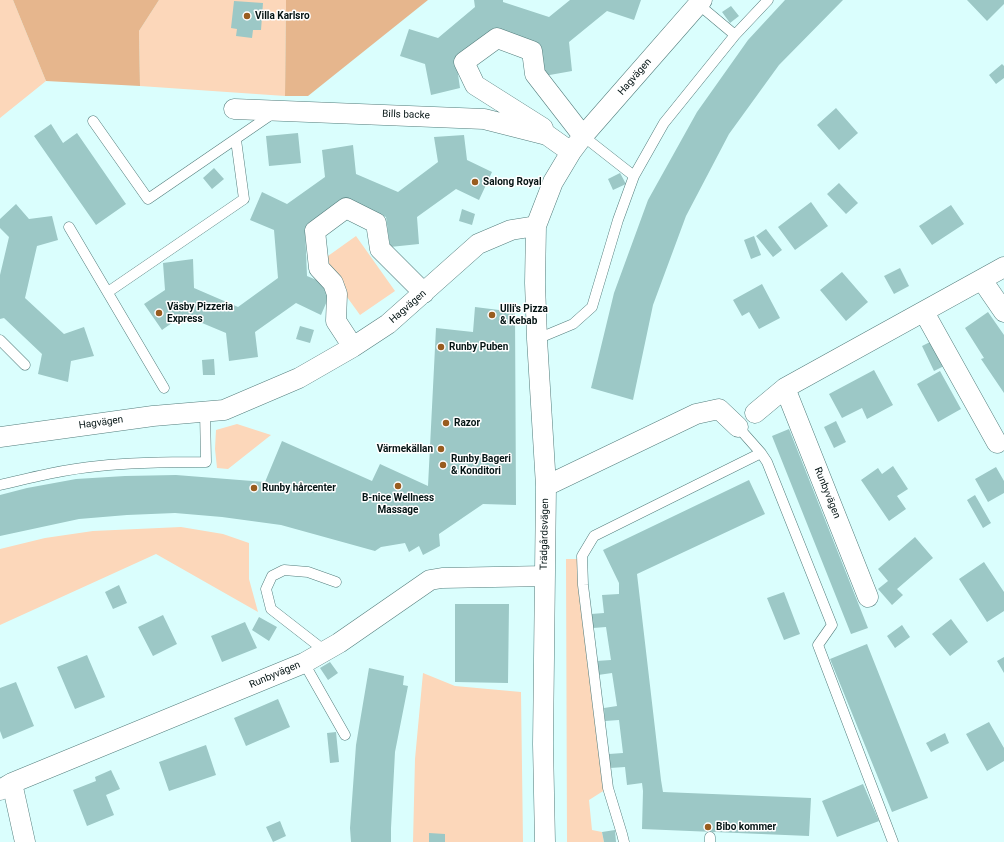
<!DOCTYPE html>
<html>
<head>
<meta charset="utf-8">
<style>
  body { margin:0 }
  canvas { display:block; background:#dafefd }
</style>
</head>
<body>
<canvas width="1004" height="842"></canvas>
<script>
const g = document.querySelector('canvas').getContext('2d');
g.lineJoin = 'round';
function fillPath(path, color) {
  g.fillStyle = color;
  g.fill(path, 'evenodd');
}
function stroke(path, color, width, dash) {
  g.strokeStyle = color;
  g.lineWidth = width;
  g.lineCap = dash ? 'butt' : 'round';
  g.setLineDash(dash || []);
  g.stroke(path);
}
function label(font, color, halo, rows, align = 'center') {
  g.font = font + ' Roboto,sans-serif';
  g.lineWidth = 3;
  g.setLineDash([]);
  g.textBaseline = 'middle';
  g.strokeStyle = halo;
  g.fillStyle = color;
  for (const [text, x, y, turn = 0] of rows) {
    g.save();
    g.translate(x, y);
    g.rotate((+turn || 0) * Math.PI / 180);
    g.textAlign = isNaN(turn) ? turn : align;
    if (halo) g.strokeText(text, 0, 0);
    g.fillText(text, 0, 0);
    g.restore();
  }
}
fillPath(new Path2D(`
  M0,0H13L46,81L0,118Z
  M159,0H286L285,96L140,86L139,31Z
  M356,236L395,291L360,315L321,261Z
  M237,424L271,435L228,469L217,468L215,449L216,430Z
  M181,527L223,534L249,543V579L258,612L156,554L0,625V549L45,538L93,531Z
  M566,559H580L608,788L589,800L592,830L602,832L604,842H567Z
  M423,673L455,686L521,692L523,842H413L415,759Z`), '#fcd7ba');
fillPath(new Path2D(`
  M13,0H159L139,31L140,86L46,81Z
  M286,0H428L308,96H285Z`), '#e6b68d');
fillPath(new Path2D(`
  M474,0H503V2L549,17L570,0H641L634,20L607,11L569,42L572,71L544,76L493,30L456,60L460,88L431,95L425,64L400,56L409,29L438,38L475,7Z
  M785,0H843L779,65L729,134L686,216L653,305L633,400L591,388L614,293L648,200L697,112L748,40Z
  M967,0H1004V4L987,21Z
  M234,1L263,3L261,30H253L252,38L236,36L237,29L231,28Z
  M731,6L739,16L730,23L722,12Z
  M1002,64L1004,66V78L996,84L989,75Z
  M836,108L858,133L839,150L817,125Z
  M51,124L63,143L77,133L126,204L96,225L34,136Z
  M298,133L301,163L269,166L266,136Z
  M464,135L467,160L492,172L479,200L456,189L417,217L419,244L390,247L386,217L344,200L305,228L307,276L333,287L321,315L296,303L255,332L258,357L229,361L226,333L183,315L162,330L144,304L165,290L163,263L193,259L194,288L238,307L278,278L274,230L250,220L262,192L287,204L325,177L322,150L353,145L356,174L398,192L438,162L434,137Z
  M214,168L224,179L212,189L203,178Z
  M620,173L626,184L613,190L608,179Z
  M839,183L858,203L846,214L827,194Z
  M811,202L828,226L795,250L778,227Z
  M16,204L29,219L52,216L58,240L37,246L25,298L64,334L84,327L94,356L71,361L68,382L38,374L42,354L4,318L0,319V275L9,237L0,228V219Z
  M951,205L964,224L932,245L919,226Z
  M462,209L475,214L472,225L459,221Z
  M766,229L782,250L773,257L756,236Z
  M754,236L761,255L751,259L744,240Z
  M900,268L909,286L894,294L884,276Z
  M842,272L868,302L846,321L820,290Z
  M762,284L780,318L759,329L749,312L742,316L733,300Z
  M475,307L515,312L516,505L483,504L439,534L440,546L423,555L419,546L409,552L405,543L381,547L375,551L281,525L222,517L175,513L127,515L79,519L0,536V495L27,488L76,479L125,476L176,475L265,482L282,441L372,481L380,464L428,486L436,328L473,332Z
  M988,312L1004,335V393L981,359L984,358L965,328Z
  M300,326L314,330L310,343L296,339Z
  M934,340L946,365L934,371L922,346Z
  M214,359L215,375H203L202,360Z
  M874,370L893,405L867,419L862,408L842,418L829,394Z
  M940,371L961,409L938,422L917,384Z
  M836,421L846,442L834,448L824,427Z
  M789,429L868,628L851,634L772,436Z
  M893,466L908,489L897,496L906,509L889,521L861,480L878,468L882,474Z
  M996,467L1004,481V493L988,502L975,479Z
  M749,480L765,514L637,574L661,780L663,792L811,798L809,836L642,829L643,791L642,783L627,785L625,767L610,768L609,754L623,753L619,720L605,721L604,708L617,706L612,673L598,675L596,661L611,660L606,627L593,628L591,614L604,613L602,595L619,594V583L603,550Z
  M975,495L991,523L983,528L967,500Z
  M915,537L933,558L897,589L903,595L892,605L878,589L888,581L878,569Z
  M984,562L1004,592V611L987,622L959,579Z
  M119,585L127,603L113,609L105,592Z
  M784,592L800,634L784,640L767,598Z
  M455,604H509L508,683L455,682Z
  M163,615L177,644L153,656L138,627Z
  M259,617L277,627L269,641L252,630Z
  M951,619L968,642L950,656L932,634Z
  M245,622L257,648L222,662L211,636Z
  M902,625L910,637L895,648L887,636Z
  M867,644L928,798L892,812L830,659Z
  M87,655L105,697L75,709L57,667Z
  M1004,657V673L997,661Z
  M330,662L338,673L328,680L320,668Z
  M369,668L404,676L403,685L408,686L395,752L391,828V842H351L350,828L356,745Z
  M16,682L34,726L3,739L0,731V688Z
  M278,699L290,727L246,746L234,718Z
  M989,722L1004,748V761L987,771L966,734Z
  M336,732L339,762L330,763L327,733Z
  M945,733L949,743L931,752L926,743Z
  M206,745L216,775L169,791L159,762Z
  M111,770L120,789L106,795L114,815L87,826L73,790L96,781L95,777Z
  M863,784L879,821L837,837L822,801Z
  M280,821L286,836L273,842L266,827Z
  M615,830L616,842H604L602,832Z
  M429,833L445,834V842H429Z`), '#9cc8c6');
const lane = new Path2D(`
  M698,4L735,35
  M93,121L148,199L275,112
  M583,136L634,176
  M69,227L164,388
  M108,292L244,199L236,140
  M537,339L573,324L592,307L618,220L634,176L664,123L735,35L768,0
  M0,340L25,365
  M738,427L761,453L767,462L832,625L818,645L893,842
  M0,485C33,477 66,469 99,466C135,462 170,462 206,462L205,411
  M325,651L271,609L266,589L272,576L284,570L308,572L336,582
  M304,663L345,735
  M710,837V842
  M624,842L622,834L608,788L583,585L582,556L594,536L761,453`);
const street = new Path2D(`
  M234,109L484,119L547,135L571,152
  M543,128L475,85L464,62L497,38L532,51L535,74L583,136
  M982,280L1004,312
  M924,312L997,443
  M353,347L336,321L337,294L333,283L319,268L315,231L346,208L376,223L380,249L424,293
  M785,388L868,597
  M755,413L785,388L1004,267
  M0,437L153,416L224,410L299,378L353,347L388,324L478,244L511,230L536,226
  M546,486L696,414L719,409L738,427
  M12,783L25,842
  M0,790L12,783L304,663L339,643L430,580L442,578L545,576
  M545,842L543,744L546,486L537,339L535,283L536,226L553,182L571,152L583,136L702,0`);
stroke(lane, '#537d7c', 11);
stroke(street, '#537d7c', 21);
stroke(lane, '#fff', 10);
stroke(street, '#fff', 20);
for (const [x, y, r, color] of [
  [247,16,4,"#995c1f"],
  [475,182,4,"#995c1f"],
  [159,313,4,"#995c1f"],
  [492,315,4,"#995c1f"],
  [441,347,4,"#995c1f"],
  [446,423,4,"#995c1f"],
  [441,449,4,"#995c1f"],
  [443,465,4,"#995c1f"],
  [398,486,4,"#995c1f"],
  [254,488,4,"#995c1f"],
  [708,827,4,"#995c1f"]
]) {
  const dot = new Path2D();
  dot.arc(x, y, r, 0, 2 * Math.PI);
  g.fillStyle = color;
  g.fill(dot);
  stroke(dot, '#fff', 1.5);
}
label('bold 10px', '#041414', '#fff', [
  ["Villa Karlsro",255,16],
  ["Salong Royal",483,182],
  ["Väsby Pizzeria",167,307],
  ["Express",167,319],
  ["Ulli's Pizza",500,309],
  ["& Kebab",500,321],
  ["Runby Puben",449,347],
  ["Razor",454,423],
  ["Värmekällan",433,449,"right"],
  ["Runby Bageri",451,459],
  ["& Konditori",451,471],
  ["Runby hårcenter",262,488],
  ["B-nice Wellness",398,498,"center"],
  ["Massage",398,510,"center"],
  ["Bibo kommer",716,827]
], 'left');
label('10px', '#041414', '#fff', [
  ["Hagvägen",635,77,-49],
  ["Bills backe",406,115,2],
  ["Hagvägen",408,307,-41],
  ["Hagvägen",101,423,-8],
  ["Runbyvägen",827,493,68],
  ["Trädgårdsvägen",545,534,-89],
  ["Runbyvägen",275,675,-23]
]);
</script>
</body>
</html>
